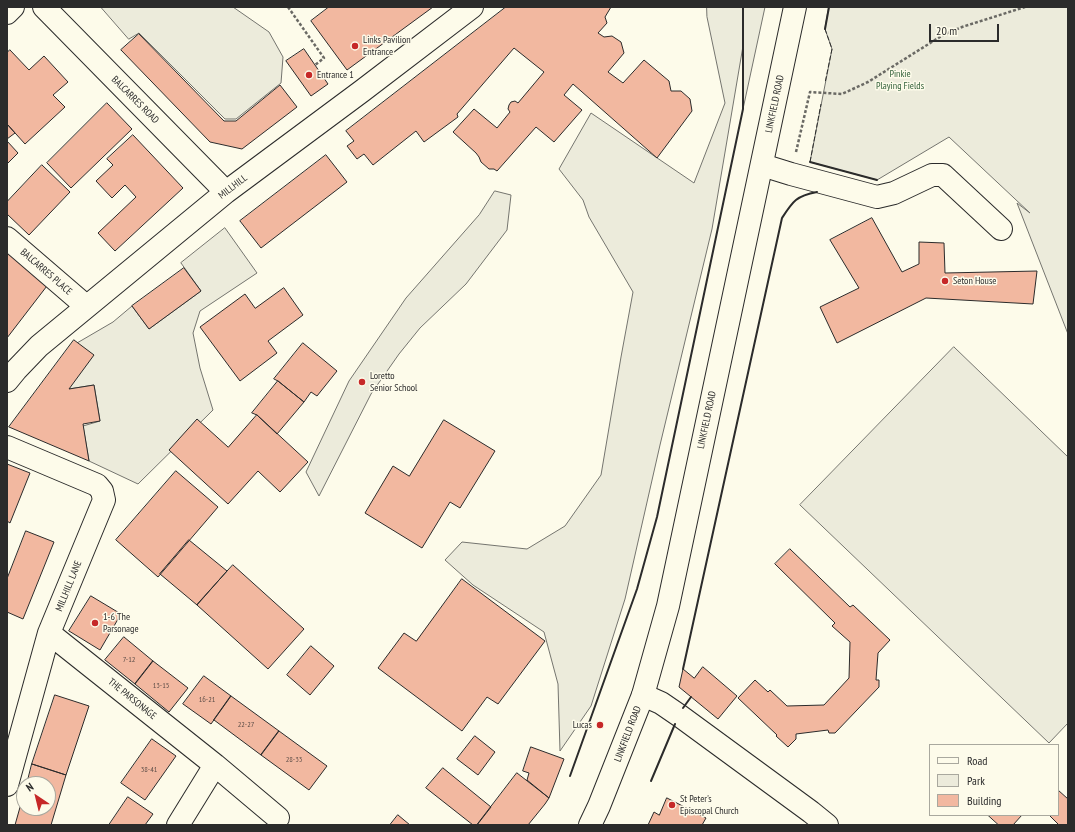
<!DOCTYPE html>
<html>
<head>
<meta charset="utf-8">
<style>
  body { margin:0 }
  #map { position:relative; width:1075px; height:832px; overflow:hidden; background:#fdfbea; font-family:"PT Sans Narrow",sans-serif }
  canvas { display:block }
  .frame { position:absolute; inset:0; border:8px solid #2b2b2b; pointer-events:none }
  .legend { position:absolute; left:929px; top:744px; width:130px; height:72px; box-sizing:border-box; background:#fdfbea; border:1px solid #a9a89e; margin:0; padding:5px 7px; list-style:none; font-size:12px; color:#2b2b2b }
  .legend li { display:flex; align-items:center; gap:8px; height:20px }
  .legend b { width:20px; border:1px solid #a9a89e }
  .north { position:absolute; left:16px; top:776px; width:40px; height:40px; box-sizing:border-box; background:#fdfbea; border:1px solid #a9a89e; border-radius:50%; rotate:325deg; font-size:11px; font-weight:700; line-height:16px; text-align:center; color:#2b2b2b }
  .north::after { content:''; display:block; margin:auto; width:14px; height:18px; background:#c62828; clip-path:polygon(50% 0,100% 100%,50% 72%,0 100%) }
  .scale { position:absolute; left:929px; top:24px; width:70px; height:18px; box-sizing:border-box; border:2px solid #2b2b2b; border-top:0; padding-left:5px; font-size:12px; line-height:14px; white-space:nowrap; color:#2b2b2b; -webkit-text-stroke:3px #fdfbea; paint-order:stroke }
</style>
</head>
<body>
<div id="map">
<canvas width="1075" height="832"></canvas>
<div class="frame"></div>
<ul class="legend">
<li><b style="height:5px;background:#fdfbea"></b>Road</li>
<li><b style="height:11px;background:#ecebdb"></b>Park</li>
<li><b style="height:11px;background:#f2b8a0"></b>Building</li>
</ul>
<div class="north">N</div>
<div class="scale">20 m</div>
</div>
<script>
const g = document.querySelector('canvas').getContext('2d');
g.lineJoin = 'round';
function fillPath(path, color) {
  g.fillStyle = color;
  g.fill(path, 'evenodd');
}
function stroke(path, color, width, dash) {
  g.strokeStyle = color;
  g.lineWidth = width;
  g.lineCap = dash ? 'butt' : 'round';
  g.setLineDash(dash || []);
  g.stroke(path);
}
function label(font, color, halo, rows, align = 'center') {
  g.font = font + ' "PT Sans Narrow",sans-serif';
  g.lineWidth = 3;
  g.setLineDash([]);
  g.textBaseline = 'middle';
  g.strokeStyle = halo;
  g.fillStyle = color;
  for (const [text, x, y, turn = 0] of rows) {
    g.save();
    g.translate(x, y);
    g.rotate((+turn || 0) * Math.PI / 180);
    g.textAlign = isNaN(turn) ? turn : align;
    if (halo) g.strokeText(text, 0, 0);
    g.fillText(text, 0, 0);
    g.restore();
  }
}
const green = new Path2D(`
  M101,7H233L269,32L283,57L281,83L236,119H225L139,33L129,39Z
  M707,7H765L743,109V46L712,229L660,445L625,599L591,706L560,751L558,684L544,632L473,585L445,560L462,542L527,549L565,526L601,475L621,357L633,292L589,217L583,200L559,169L591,113L694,183L725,103L707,17Z
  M829,7H1068V334L1017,203L1030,213L949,137L877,180L810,162L832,49L825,29Z
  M495,191L511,195L507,230L466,284L420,328L399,354L371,394L319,496L306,472L349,381L406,298L479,215Z
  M225,228L257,273L200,311L193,333L200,368L213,410L138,484L89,461L83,426L100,421L94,385L69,389L77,343L113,322L132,306L149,329L201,291L181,263Z
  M954,347L1068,457V723L1049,743L800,505Z`);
fillPath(green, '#ecebdb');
stroke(green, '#74746e', 1);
const building = new Path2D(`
  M329,7H433L347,70L311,21Z
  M506,7H611L605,17L607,23L598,33L604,37L612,36L621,42L624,53L608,72L623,83L644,60L669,81L671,91H681L690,99L692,111L657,158L573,84L564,95L582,110L554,142L536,127L497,171L494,169H489L481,162L479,157L476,153L453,132L474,109L497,128L510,112L508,109L509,105L511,102L515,101L518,103L544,72L514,48L457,114L458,117L424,142L416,131L373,165L364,154L357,159L347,146L354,141L346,131Z
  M139,34L224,121H236L280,85L297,107L242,149L210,142L121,50Z
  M304,49L328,84L311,96L286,61Z
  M10,50L29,70L44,56L68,82L53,95L65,107L25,144L7,124V53Z
  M107,103L132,129L71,188L47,163Z
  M7,124L15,133L7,139Z
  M133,135L183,188L115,251L98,233L136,197L125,185L112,198L96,181L113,165L107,159Z
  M7,141L18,153L7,164Z
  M326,155L347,182L261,248L240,221Z
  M42,165L70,192L29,235L7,214V202Z
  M872,218L902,272L919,264V242L944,243L945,273L1037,271L1033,304L926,298L837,343L820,307L859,288L830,240Z
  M7,250L50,282L7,338Z
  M184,268L201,291L149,329L132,306Z
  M284,288L303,315L268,341L277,353L240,381L200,327L245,294L255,308Z
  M74,340L94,355L69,389L94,385L100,421L83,424L89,461L9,427Z
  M303,343L337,371L317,396L311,392L304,402L278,381L274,379Z
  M278,381L304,402L277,434L257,415L252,413Z
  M257,415L308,462L280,492L258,471L228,504L169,450L197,419L228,447Z
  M444,420L495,451L460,508L450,502L422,548L365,513L393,466L409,476Z
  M7,464L30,473L10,523L7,521Z
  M176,471L218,507L158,577L116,540Z
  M26,531L54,542L23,619L7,612V579Z
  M189,540L227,571L197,605L160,574Z
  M790,549L850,607L853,605L890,640L878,653L876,680H879V687L835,733H829L828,730L796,734V739L788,747L776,736L777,735L738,698L755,680L768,692L770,690L787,706L824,705L849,678L850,642L832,626L835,623L775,564Z
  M233,565L304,629L268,669L197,605Z
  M462,579L545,641L498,704L487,697L462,731L378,668L404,633L416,641Z
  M91,596L121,614L100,650L69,631Z
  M124,637L153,661L135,684L105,660Z
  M311,646L334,666L310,695L287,675Z
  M153,661L188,688L169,712L135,684Z
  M703,667L737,696L718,719L679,687L683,669L694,678Z
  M204,676L231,696L211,724L183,704Z
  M55,695L89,706L66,775L32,764Z
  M231,696L279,731L261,755L214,720Z
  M279,731L327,766L309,790L261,755Z
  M475,736L495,752L478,775L457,759Z
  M152,739L176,756L145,800L121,783Z
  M531,747L564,759L549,798L527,780L529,773L523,771Z
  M32,764L66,775L51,825H15L24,793V808H48V784H27Z
  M443,768L491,807L477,825H473L426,788Z
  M517,773L549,798L545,804L528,825H477Z
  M1058,790L1068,799V825H1059L1049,815H1058Z
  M128,797L153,814L145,825H109Z
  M667,798L706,818L702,825H648L654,812L659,815Z
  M398,815L410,825H390Z
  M988,815H1022L1013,825H999Z`);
fillPath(building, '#f2b8a0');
stroke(building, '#2b2b2b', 1);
const minor = new Path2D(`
  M44,7L226,192
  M7,13L13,7
  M762,165L791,174L877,197L894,193L932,175H943L1001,229
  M7,238L86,306
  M7,381L16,370L39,346L226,192L362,91L472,7
  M7,447L97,485L102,491L104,500L49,633L7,785
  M49,633L215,765L278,818
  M643,695L661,703L680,716L811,812L827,825
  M178,825L215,765`);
const major = new Path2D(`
  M590,825L599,806L643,695L668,606L795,7`);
stroke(minor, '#2b2b2b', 24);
stroke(major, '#2b2b2b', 24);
stroke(new Path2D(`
  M288,7L324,58L315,65
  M796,152L810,92L842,94L868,82L943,35L962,27L1025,7`), '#6a6964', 2.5, [3, 2]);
stroke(minor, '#fdfbea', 22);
stroke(major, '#fdfbea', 22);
stroke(new Path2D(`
  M825,29L832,49L825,83
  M810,162L821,104`), '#2b2b2b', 1, [5, 2]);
stroke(new Path2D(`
  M825,29L829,7
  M810,162L877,180
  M683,669L782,218C793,201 796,196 817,192
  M683,708L691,697
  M570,776L637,589L657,517L743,109V7
  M651,781L675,724`), '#2b2b2b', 2);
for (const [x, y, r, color] of [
  [355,46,4,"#c62828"],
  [309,75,4,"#c62828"],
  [945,281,4,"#c62828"],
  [362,382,4,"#c62828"],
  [95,623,4,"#c62828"],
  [600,725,4,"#c62828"],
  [672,805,4,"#c62828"]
]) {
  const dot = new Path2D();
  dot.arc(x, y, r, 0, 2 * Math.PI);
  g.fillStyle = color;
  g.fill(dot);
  stroke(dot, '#fdfbea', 1.5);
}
label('8px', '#5d4e48', null, [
  ["7-12",129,660],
  ["13-15",161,686],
  ["16-21",207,700],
  ["22-27",246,725],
  ["28-33",294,760],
  ["38-41",149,770]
]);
label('10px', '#2b2b2b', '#fdfbea', [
  ["Links Pavilion",363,40],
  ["Entrance",363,52],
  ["Entrance 1",317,75],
  ["Seton House",953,281],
  ["Loretto",370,376],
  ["Senior School",370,388],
  ["1-6 The",103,617],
  ["Parsonage",103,629],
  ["Lucas",592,725,"right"],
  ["St Peter's",680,799],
  ["Episcopal Church",680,811]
], 'left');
label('10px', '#34623c', '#fdfbea', [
  ["Pinkie",900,74],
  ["Playing Fields",900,86]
]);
label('10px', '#2b2b2b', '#fdfbea', [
  ["BALCARRES ROAD",135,100,45],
  ["LINKFIELD ROAD",775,104,-78],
  ["MILLHILL",233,187,-37],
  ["BALCARRES PLACE",46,272,41],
  ["LINKFIELD ROAD",707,420,-78],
  ["MILLHILL LANE",69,586,-68],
  ["THE PARSONAGE",132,699,39],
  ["LINKFIELD ROAD",628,734,-69]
]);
</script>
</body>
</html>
